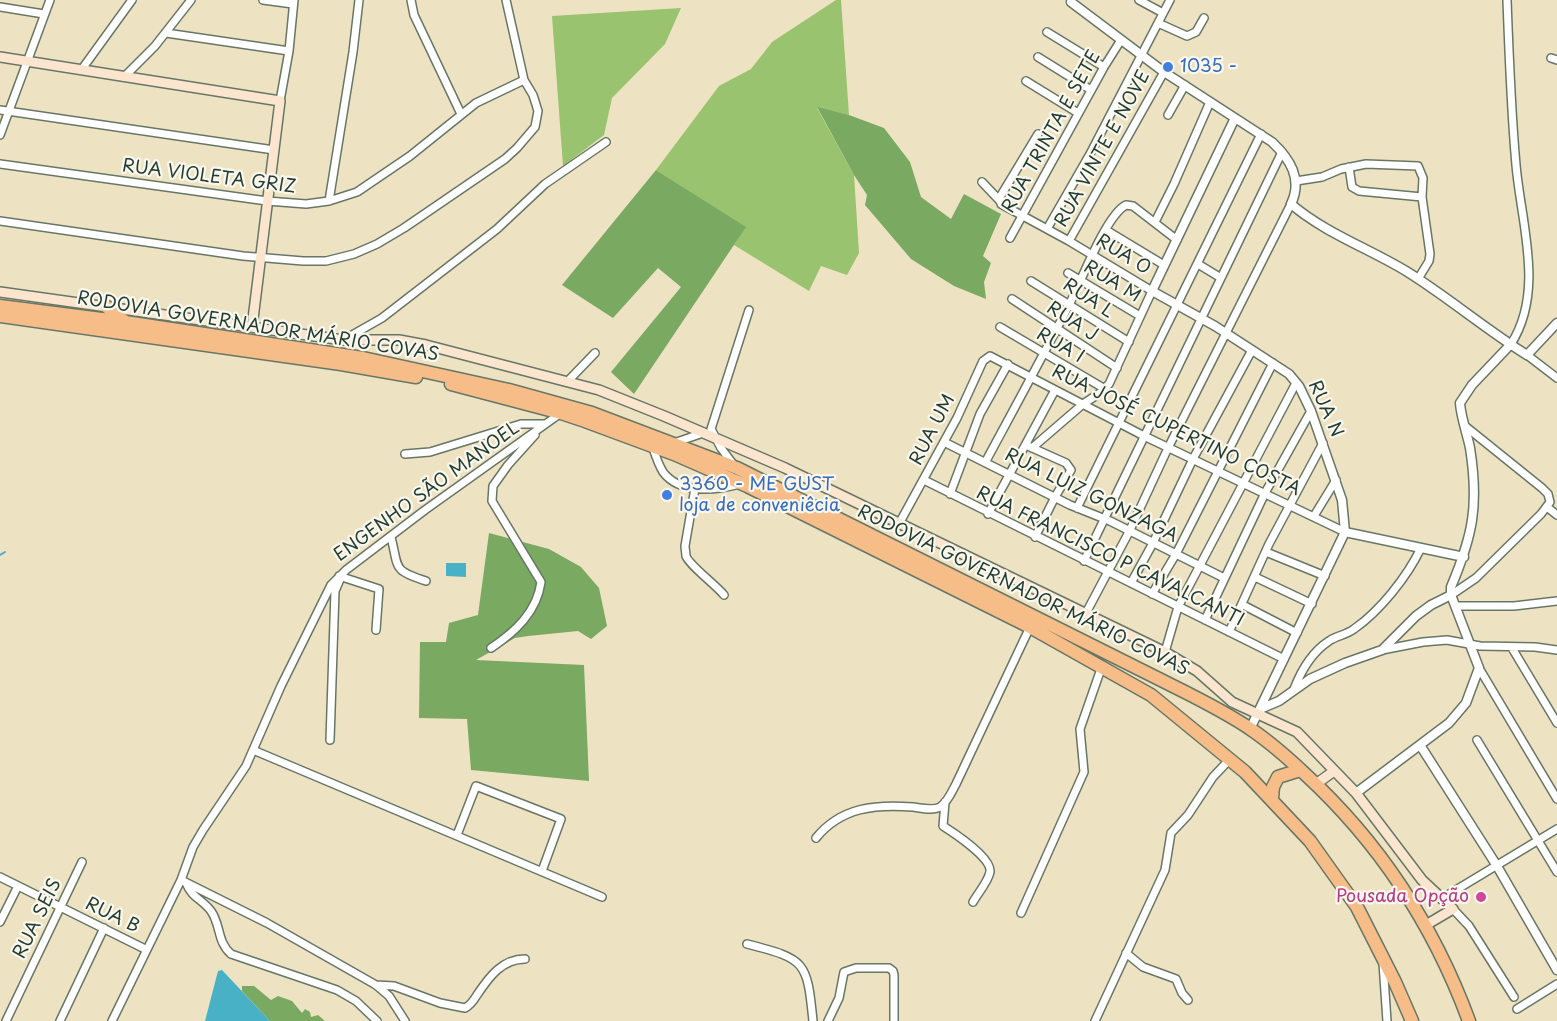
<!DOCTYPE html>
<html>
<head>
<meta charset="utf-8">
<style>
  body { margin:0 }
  canvas { display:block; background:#ede2c2 }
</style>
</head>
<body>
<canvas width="1557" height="1021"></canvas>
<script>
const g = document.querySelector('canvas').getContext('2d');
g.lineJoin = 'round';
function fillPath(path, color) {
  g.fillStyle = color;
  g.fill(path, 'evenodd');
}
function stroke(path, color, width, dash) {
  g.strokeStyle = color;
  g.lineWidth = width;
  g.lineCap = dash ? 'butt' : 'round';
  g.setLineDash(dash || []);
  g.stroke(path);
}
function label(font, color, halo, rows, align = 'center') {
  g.font = font + ' "Playpen Sans",sans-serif';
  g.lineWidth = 4.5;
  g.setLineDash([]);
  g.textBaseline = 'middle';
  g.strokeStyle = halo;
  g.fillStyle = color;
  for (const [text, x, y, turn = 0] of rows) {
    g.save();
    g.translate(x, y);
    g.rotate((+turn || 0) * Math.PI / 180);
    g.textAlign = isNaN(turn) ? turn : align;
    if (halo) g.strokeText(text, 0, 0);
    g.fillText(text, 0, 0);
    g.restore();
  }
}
fillPath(new Path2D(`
  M836,0H841L849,115L817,108L854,175L859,253L847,275L821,266L809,291L734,245L745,227L656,170L719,86L751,69L772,42Z
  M681,8L665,44L612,98L604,135L563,166L552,16Z`), '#99c36f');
fillPath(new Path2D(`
  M817,107L849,115L884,128L910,162L921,197L951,219L964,194L1001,214L983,256L991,263L984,282L986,299L954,286L911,259L865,205L867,195L854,175Z
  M656,170L746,227L634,394L611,372L681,287L658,268L613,318L562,285Z
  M489,533L549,549L581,567L599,588L607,626L591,639L578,631L528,636L515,638L476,660L584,665L589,781L471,770L467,719L419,718L420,642H446L449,623L478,615Z
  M242,986H254L271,1000L278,996L292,1001L302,1013L305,1009L310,1012L311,1017L318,1015L325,1021H270L242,991Z`), '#7aa962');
fillPath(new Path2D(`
  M446,563H466V577L446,576Z
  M222,970L270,1021H205L218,971Z`), '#48b1c6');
stroke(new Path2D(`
  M0,555L5,552`), '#48b1c6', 2);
const minor = new Path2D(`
  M263,0L293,4
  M411,0L414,15L461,114
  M1139,0L1163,13
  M1507,0C1509,55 1511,110 1516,165C1521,223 1545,291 1511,344
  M0,7L44,14
  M1158,23L1187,36L1196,32L1204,18
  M1047,32L1104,67
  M166,33L289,51
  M1038,57L1091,90
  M1551,58L1557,60
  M82,69L132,0
  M124,77L155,46L191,0
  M1026,81L1078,113
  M280,101L289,51L294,0
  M0,110L274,150
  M1168,115L1185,85
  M0,135L50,0
  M0,164L267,201L306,204L329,201L357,192L410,156L476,103L524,80
  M1349,167L1352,187L1359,191L1422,197
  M1296,181L1322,177L1341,169L1366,164L1418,166L1423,178L1422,197L1430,254L1429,261L1418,279
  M982,182L1000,201
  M329,201L353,52L359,0
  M0,221L243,256L303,261H326L354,254L377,244L404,228L505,159L517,148L535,127L538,111L533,95L524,80L506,0
  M1155,222L1174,184L1210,102
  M1047,229L1090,154L1170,0
  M1106,230L1164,265
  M1010,238L1104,67L1121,40
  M1069,241L1164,72
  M1198,264L1221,278
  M1068,273L1140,316
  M1031,281L1129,342
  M1012,299L1117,368
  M1000,327L1105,389
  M345,339L382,318L497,229L545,184L606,142
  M1527,355L1557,378
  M567,382L595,353
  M944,442L1070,505L1110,521L1224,578
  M674,443L703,433
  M652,445C655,454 658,464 663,472C680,495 717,490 740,484
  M1028,446L1066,463L1071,470L1055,497L1035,537
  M1032,448L1083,404L1100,393L1109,384L1152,291L1069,241L1001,204L1000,197L1038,134
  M405,454L430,452L521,424H545
  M986,461C1014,409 1043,356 1070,303C1081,282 1106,215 1126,205L1133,206L1177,240
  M733,464L721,448L711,429L749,310
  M924,480L1284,659
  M695,488L685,546C685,547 686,555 686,556C689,565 716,585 724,595
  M950,494L980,414L1008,364
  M1547,507L1557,515
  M1077,508L1261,134
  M988,514L1055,390
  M1314,516L1336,480
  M900,522L957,418L983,361L990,356L1144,436L1345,532
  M391,537C399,569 392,570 426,581
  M1266,552L1325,576
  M1084,561L1282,152
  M339,576L379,589L376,630
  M1255,577L1312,604
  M1131,583L1153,543L1193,459L1252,350
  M1152,594L1176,554L1273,363
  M1451,595L1476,578L1541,514L1550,502L1548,494L1542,488L1465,426
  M1243,605L1297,633
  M1456,606H1514L1557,601
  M1086,613L1129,532L1168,448L1291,204
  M1205,620L1265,493L1311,411
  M1229,632L1269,544L1323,443
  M491,648C515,632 537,612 541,582L492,501L493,486L508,465L535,435
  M1512,648L1557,723
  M1382,650L1423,642L1447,640L1480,646L1535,647L1557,650
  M1165,652L1178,607L1296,383
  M1479,668L1557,799
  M1294,689C1301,671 1312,652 1329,641C1336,636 1346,635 1354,629C1380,611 1407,577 1421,548
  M330,740L335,591L341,577
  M1477,740L1557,872
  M253,750L602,897
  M945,802L943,826C954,833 992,858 990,872C988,882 978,893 973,902
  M457,835L476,786L561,819L542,871
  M816,838C841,807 876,804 913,807C921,808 933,811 940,807C948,802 952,791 956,784L1030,627
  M0,877L145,949
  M181,880L267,923L376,985L389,996L405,1021
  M186,883C192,898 202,899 211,911C221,925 217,942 231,954L337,990L356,1001L377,1021
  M1441,899L1557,829
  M1453,909L1469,926L1514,997
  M1021,913L1084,772L1080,729L1102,666
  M0,922L18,886
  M747,944C806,959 807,961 813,1021
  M1126,953L1143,967L1176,979L1182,993L1188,1000
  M1383,963L1387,1021
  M376,985L394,986L440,1003L465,1008C471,1005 474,1000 477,995C489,977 502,959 525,959
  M1517,1009L1557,984
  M6,1021L82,862
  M60,1021L104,928
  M112,1021L181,880L193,847L203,830L246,766L281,686L331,585L346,570L425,510L561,413
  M828,1021L839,998L844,972L856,968H889L893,971L894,975V1021
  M1095,1021L1165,870L1171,833L1188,815L1213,777L1230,759`);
const tertiary = new Path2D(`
  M1071,2L1164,72L1272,142C1290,159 1303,179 1291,204C1325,233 1368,248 1406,271C1448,297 1485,329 1527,355L1557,323
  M1235,118L1152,291L1215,326L1289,374L1299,386L1311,411L1342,500L1345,532L1250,729
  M1345,532L1464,557
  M1260,709L1279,701L1310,679L1345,663L1382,650L1416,616L1431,605L1451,595
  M1420,745L1497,866L1557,970
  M1356,793L1449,723L1466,703L1479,668L1451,595V587C1473,535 1479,505 1470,448C1467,433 1461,418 1460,403L1472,385L1511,344`);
const secondary = new Path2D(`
  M0,57L280,101L252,327
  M0,292L343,340H399L426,345L599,390L664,416L785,468L1165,652L1197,671L1232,702L1297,732L1356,793L1422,880L1453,909L1426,925
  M1316,784L1334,771`);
const trunk = new Path2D(`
  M0,306L125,322L363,358L509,390L592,413L737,468L1169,684C1197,698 1226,712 1252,730C1271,743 1288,758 1305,774C1380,843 1434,926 1469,1021
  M107,307L124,321
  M0,316L341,364L416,377
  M451,384L561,413L585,421L674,454L747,486L1030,627L1151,695L1245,772L1310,841L1357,907L1395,982L1412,1021
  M1272,798L1273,787L1278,777L1300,770`);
stroke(minor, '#677766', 10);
stroke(tertiary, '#677766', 11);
stroke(secondary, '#677766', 12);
stroke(trunk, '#677766', 15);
stroke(minor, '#fff', 7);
stroke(tertiary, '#fff', 8);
stroke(secondary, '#fce5cf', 9);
stroke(trunk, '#f7bd88', 12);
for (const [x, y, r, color] of [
  [1168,67,6,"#3f7fe0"],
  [667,495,6,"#3f7fe0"],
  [1481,897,6,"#d1479c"]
]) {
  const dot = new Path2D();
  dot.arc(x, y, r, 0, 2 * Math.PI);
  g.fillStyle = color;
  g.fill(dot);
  stroke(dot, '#fbf7ec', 2);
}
label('18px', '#366cbe', '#fbf7ec', [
  ["1035 -",1180,67],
  ["3360 - ME GUST",679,485],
  ["loja de conveniêcia",679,506]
], 'left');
label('18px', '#1f3d34', '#fbf7ec', [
  ["RUA TRINTA E SETE",1052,132,-61],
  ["RUA VINTE E NOVE",1103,149,-61],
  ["RUA VIOLETA GRIZ",209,177,7],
  ["RUA O",1123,255,31],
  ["RUA M",1112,282,31],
  ["RUA L",1088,299,33],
  ["RUA J",1072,322,33],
  ["RODOVIA GOVERNADOR MÁRIO COVAS",258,327,9],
  ["RUA I",1060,346,30],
  ["RUA N",1325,409,66],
  ["RUA UM",933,430,-63],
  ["RUA JOSÉ CUPERTINO COSTA",1176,431,26],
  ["ENGENHO SÃO MANOEL",427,492,-36],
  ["RUA LUIZ GONZAGA",1091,496,26],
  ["RUA FRANCISCO P CAVALCANTI",1110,557,26],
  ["RODOVIA GOVERNADOR MÁRIO COVAS",1023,591,26],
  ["RUA B",112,916,26],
  ["RUA SEIS",38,919,-64]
]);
label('18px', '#b23c85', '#fbf7ec', [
  ["Pousada Opção",1469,897]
], 'right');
</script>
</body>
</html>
